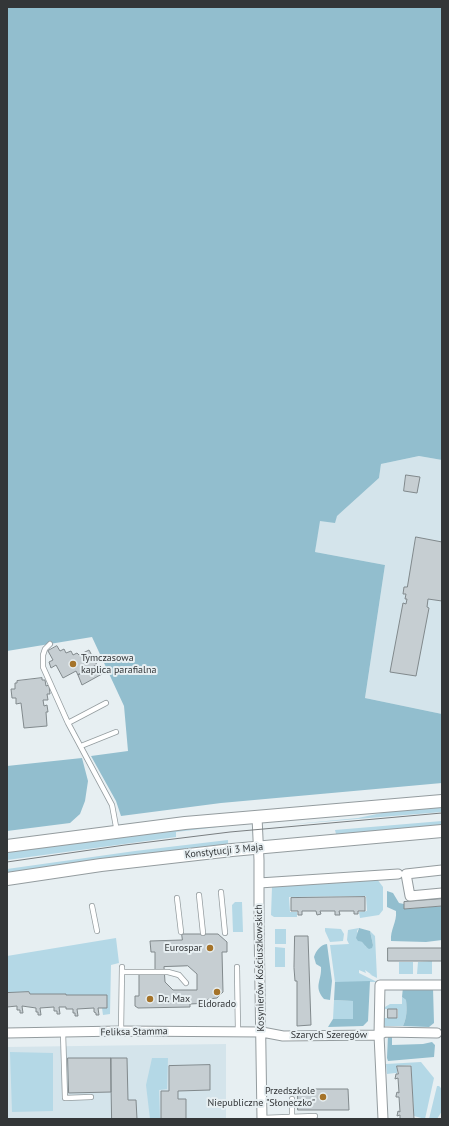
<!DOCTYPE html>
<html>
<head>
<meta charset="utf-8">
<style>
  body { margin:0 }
  #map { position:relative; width:449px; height:1126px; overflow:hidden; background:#e7eff2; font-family:"PT Sans",sans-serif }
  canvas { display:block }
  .frame { position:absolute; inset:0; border:8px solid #333638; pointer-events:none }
</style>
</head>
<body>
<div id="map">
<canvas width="449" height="1126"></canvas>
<div class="frame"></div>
</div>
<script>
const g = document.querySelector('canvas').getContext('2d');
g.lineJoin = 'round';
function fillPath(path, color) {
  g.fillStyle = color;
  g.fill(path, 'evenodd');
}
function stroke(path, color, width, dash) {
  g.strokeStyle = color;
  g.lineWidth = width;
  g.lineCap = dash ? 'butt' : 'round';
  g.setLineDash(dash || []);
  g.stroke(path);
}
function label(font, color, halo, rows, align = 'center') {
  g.font = font + ' "PT Sans",sans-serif';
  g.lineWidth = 4;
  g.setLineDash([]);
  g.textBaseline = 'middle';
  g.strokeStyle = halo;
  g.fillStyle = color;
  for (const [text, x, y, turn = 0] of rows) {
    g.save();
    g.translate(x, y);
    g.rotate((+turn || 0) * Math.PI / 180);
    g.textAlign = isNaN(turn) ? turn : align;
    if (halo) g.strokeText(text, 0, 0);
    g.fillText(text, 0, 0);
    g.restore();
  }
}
fillPath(new Path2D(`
  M419,456L442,460V714L365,698L385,565L315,552L319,521L337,516L379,478L381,464Z
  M226,1044V1119H7V1047Z`), '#d4e4eb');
fillPath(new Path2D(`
  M442,806V812L284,825L358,818L391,811Z
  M442,821V826L336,834L335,830Z
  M226,825V826L176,832V837L7,860V852L153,832Z
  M228,840V845L7,876V869L135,851Z
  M377,879L383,887V910L379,915L360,918L359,912L367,911L366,896L289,897L290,912H297V917H274L271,915L272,887Z
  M235,902H242L243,932H233L232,905Z
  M325,928L341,929L344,934L343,941L330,942L325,931Z
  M359,928L357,931L361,941L365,944L366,947L373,945L370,931L375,936L377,978L369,974L372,975L365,970L366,973L359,970V973L377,982H335L330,945L349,944L347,940L348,930Z
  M275,929H286V944H275Z
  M116,938L119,963L111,965L110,1014L103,1015L102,1008H107V995H66V994H30L29,992L7,993V956Z
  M275,947L285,948V967H275Z
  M432,961V974H417L418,962Z
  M399,962H413V974H399Z
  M402,997L406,1000C407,1010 407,1017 403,1026H383V1018H398V1009H385V1007L390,1004H402Z
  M334,1000L353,1001V1019H333Z
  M10,1052L53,1053V1111L12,1112Z
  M152,1058H168L167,1089L159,1090L160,1119H150L146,1085Z
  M421,1062L434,1078L425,1119L414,1116L411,1065L397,1066V1074L395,1073L387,1074L386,1064Z
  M437,1086H439L442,1089V1111L437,1119H429Z`), '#b4d8e6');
fillPath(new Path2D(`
  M7,7H442V460L419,456L381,464L379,478L337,516L335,523L320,521L315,552L385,565L365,698L442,714V783L221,803L121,816L116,801L91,756L128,751L124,706L92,637L7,651Z
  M82,758L88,781L85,801L80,814L70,823L7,831V766Z
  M387,891L393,893L399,903L404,904V909L442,906V940L426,942L391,941C390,929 397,923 396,911L387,907Z
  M359,928L370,931L373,945L372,948L369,949C364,946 364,941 358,941L356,938Z
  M327,944L332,981L330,1000L324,999C313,986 322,981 321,967L316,964L314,957C316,951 320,945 327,944Z
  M370,981L368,1021L363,1026L328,1027L333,1019H353V1001L334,1000L335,982Z
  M403,987L433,988L434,1023L429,1027L403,1026C407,1017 407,1010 406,1000L402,997Z
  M388,1035L392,1037V1045L423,1044L432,1042L435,1045L434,1057L388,1061L387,1058Z`), '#92bece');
const building = new Path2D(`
  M406,475L420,477L417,493L404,491Z
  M416,537L442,542V601L428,599L427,607L429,608L416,676L390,672L403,603L406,604L407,599H405L406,594H403L404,587H407Z
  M57,646L60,651L64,649L66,653L71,651L73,655L77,653L79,655L89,650L97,665L78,675L76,671L63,678L56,665L51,668L49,662L53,660L48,651Z
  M97,665L102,674L82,685L78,675Z
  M42,678V680H45L46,686L49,685L50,694H47L48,700H43L44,706L47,705L48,712H46L47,726L24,728L21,703L16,704V698H12L11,689H15V683H17V681Z
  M365,897V911H358V914H354V911H339L340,915H335V911H320L321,914L317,915L316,911H302V915H298V911H291V898Z
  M442,899V906L404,909V902Z
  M182,934H218L227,942V952H222L223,992L217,998L208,999V1003L190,1004V1007L138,1008L135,1006V996H139V974H155V952H151L150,941L182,940ZM188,966L197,974V990H173L165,982L164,967Z
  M295,936H308L311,1025L297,1026V981H295L294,968Z
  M388,948H442V961H388Z
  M29,992L30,994H66V995H107V1008H98L99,1015H96V1013L94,1012V1008L77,1009L78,1016H75V1013H73V1009H66V1007H59L60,1014H57V1011H54V1007L40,1008L41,1015H38V1012H36V1008L22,1006L23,1013H20V1010H17V1006L7,1007V993Z
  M388,1009H397V1018H388Z
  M68,1058H111V1092L69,1093Z
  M111,1058H127L128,1100H136L137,1119H112Z
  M210,1065V1090L178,1091V1099H186V1119H161V1091H169V1066Z
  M397,1066H411L414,1119H400V1115L397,1116L398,1111L400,1112L399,1097H396V1096L397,1092L399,1093L398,1078L395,1079L396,1074H398Z
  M298,1089H348L349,1110H298Z`);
fillPath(building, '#c6ced2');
stroke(building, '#81898c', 1);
const service = new Path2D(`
  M50,644L45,649L43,655V667L68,723L112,805L117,832
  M68,723L106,703
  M81,746L116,732
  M221,892L225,933
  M199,895L203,933
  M177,898L181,932
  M92,906L97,931
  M237,967L238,1032
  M122,972H168L179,975L186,983
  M121,1031L122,967
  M63,1032L65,1098L91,1097
  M292,1099V1116
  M262,1118L315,1116`);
const minor = new Path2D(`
  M257,817L259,860V924L262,1119
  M442,870L406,874L410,896L442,893
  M259,883L398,874
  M7,1033L121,1031L262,1032L283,1036L379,1035
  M379,1035L385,1032L437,1033
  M383,1119L379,1035L380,985H442`);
const tertiary = new Path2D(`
  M7,846L185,823L442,801
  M7,879L101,865L232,850L442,831`);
stroke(service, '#949c9f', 6);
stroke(minor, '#949c9f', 11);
stroke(tertiary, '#949c9f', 14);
stroke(service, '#fff', 4.5);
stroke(minor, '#fff', 9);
stroke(tertiary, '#fff', 12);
stroke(new Path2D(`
  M7,862L125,845L230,832L442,813`), '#797e80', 1);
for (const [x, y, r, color] of [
  [73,664,4,"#a57329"],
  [210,948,4,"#a57329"],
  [217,992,4,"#a57329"],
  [150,999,4,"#a57329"],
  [323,1097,4,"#a57329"]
]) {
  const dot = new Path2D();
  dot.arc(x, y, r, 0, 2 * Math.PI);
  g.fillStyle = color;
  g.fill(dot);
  stroke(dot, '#e7eff2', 1.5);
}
label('10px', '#333638', '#e7eff2', [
  ["Tymczasowa",81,658],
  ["kaplica parafialna",81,670],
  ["Eurospar",202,948,"right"],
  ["Dr. Max",158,999],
  ["Eldorado",217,1004,"center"],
  ["Przedszkole",315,1091,"right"],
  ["Niepubliczne \"Słoneczko\"",315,1103,"right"]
], 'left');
label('10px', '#333638', '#e7eff2', [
  ["Konstytucji 3 Maja",224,851,-6],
  ["Kosynierów Kościuszkowskich",260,968,-91],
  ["Feliksa Stamma",134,1032,-1],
  ["Szarych Szeregów",329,1035]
]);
</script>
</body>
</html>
